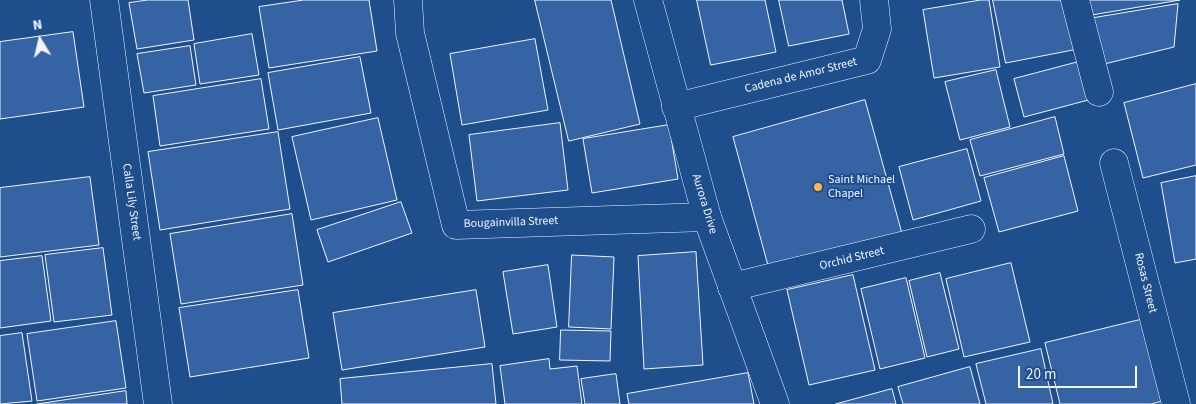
<!DOCTYPE html>
<html>
<head>
<meta charset="utf-8">
<style>
  body { margin:0 }
  #map { position:relative; width:1196px; height:404px; overflow:hidden; background:#1f4e8c; font-family:"Source Sans 3",sans-serif }
  canvas { display:block }
  .north { position:absolute; left:15px; top:15px; width:50px; height:50px; -webkit-text-stroke:4px #1f4e8c; paint-order:stroke; rotate:351deg; font-size:14px; font-weight:700; line-height:20px; text-align:center; color:#f2f6ff }
  .north::after { content:''; display:block; margin:auto; width:18px; height:22px; background:#f2f6ff; clip-path:polygon(50% 0,100% 100%,50% 72%,0 100%) }
  .scale { position:absolute; left:1018px; top:366px; width:119px; height:22px; box-sizing:border-box; border:2px solid #f2f6ff; border-top:0; padding-left:6px; font-size:15px; line-height:18px; white-space:nowrap; color:#f2f6ff; -webkit-text-stroke:4px #1f4e8c; paint-order:stroke }
</style>
</head>
<body>
<div id="map">
<canvas width="1196" height="404"></canvas>
<div class="north">N</div>
<div class="scale">20 m</div>
</div>
<script>
const g = document.querySelector('canvas').getContext('2d');
g.lineJoin = 'round';
function fillPath(path, color) {
  g.fillStyle = color;
  g.fill(path, 'evenodd');
}
function stroke(path, color, width, dash) {
  g.strokeStyle = color;
  g.lineWidth = width;
  g.lineCap = dash ? 'butt' : 'round';
  g.setLineDash(dash || []);
  g.stroke(path);
}
function label(font, color, halo, rows, align = 'center') {
  g.font = font + ' "Source Sans 3",sans-serif';
  g.lineWidth = 4;
  g.setLineDash([]);
  g.textBaseline = 'middle';
  g.strokeStyle = halo;
  g.fillStyle = color;
  for (const [text, x, y, turn = 0] of rows) {
    g.save();
    g.translate(x, y);
    g.rotate((+turn || 0) * Math.PI / 180);
    g.textAlign = isNaN(turn) ? turn : align;
    if (halo) g.strokeText(text, 0, 0);
    g.fillText(text, 0, 0);
    g.restore();
  }
}
const building = new Path2D(`
  M148,0H188L194,40L137,49L129,3Z
  M304,0H369L377,51L269,68L259,7Z
  M535,0H611L640,124L569,141Z
  M697,0H765L776,52L711,65Z
  M779,0H842L849,34L789,46Z
  M981,0H989L1000,67L934,78L923,10Z
  M993,0H1069L1078,49L1006,63Z
  M1083,0H1180L1086,16Z
  M1178,4L1174,47L1096,66L1088,19Z
  M73,32L84,107L0,119V42Z
  M252,34L259,75L200,84L194,44Z
  M535,39L548,110L462,125L450,54Z
  M190,46L196,85L144,93L137,54Z
  M360,57L371,113L278,130L268,73Z
  M1086,60L1096,98L1024,117L1014,79Z
  M996,70L1010,127L960,140L945,82Z
  M261,79L269,129L160,146L153,96Z
  M1196,84V165L1143,178L1124,103Z
  M865,100L903,237L770,273L733,137Z
  M1055,117L1064,154L980,176L970,140Z
  M378,118L397,200L311,220L292,137Z
  M560,123L568,190L477,201L469,135Z
  M669,125L678,179L592,193L583,139Z
  M278,132L290,209L160,230L148,152Z
  M967,149L981,201L913,220L899,167Z
  M1064,156L1078,211L999,232L984,178Z
  M1196,176V259L1175,263L1161,183Z
  M90,177L99,245L0,257V188Z
  M401,202L412,233L328,262L317,230Z
  M292,214L303,285L181,304L170,234Z
  M103,248L112,315L54,322L45,255Z
  M696,252L703,365L644,369L638,256Z
  M572,255L614,257L611,329L569,327Z
  M42,256L51,321L0,328V261Z
  M1011,263L1030,342L964,357L946,279Z
  M548,265L557,327L513,334L503,272Z
  M940,273L959,349L927,357L909,281Z
  M853,275L875,370L809,385L787,290Z
  M906,278L925,358L880,369L861,289Z
  M298,290L309,358L190,377L179,308Z
  M476,290L485,347L342,370L333,313Z
  M1148,318L1167,400L1151,404H1060L1045,343Z
  M116,321L126,388L37,401L27,334Z
  M561,330L611,331L610,361L560,360Z
  M22,333L32,401L0,404V336Z
  M1041,349L1053,404H986L976,364Z
  M549,359L550,369L577,366L582,404H505L500,366Z
  M492,364L496,404H342L340,379Z
  M970,367L980,404H903L898,387Z
  M748,373L754,404H629L627,394Z
  M616,374L620,404H585L581,379Z
  M892,389L896,404H836Z
  M126,391L127,404H37Z`);
fillPath(building, '#3563a3');
stroke(building, '#f2f6ff', 1);
const minor = new Path2D(`
  M104,0L158,404
  M408,0L410,33L456,225L707,217
  M1075,0L1099,92
  M676,107L867,60L877,29L874,0
  M1114,163L1176,404
  M732,287L971,229`);
const tertiary = new Path2D(`
  M648,0L707,217L775,404`);
stroke(minor, '#f2f6ff', 29);
stroke(tertiary, '#f2f6ff', 29);
stroke(minor, '#1f4e8c', 28);
stroke(tertiary, '#1f4e8c', 28);
for (const [x, y, r, color] of [
  [818,187,5,"#ffb74d"]
]) {
  const dot = new Path2D();
  dot.arc(x, y, r, 0, 2 * Math.PI);
  g.fillStyle = color;
  g.fill(dot);
  stroke(dot, '#1f4e8c', 2);
}
label('12px', '#f2f6ff', '#1f4e8c', [
  ["Cadena de Amor Street",801,76,-14],
  ["Calla Lily Street",131,202,82],
  ["Aurora Drive",704,204,73],
  ["Bougainvilla Street",511,223,-2],
  ["Orchid Street",852,259,-14],
  ["Rosas Street",1145,283,76]
]);
label('12px', '#f2f6ff', '#1f4e8c', [
  ["Saint Michael",828,180],
  ["Chapel",828,194]
], 'left');
</script>
</body>
</html>
